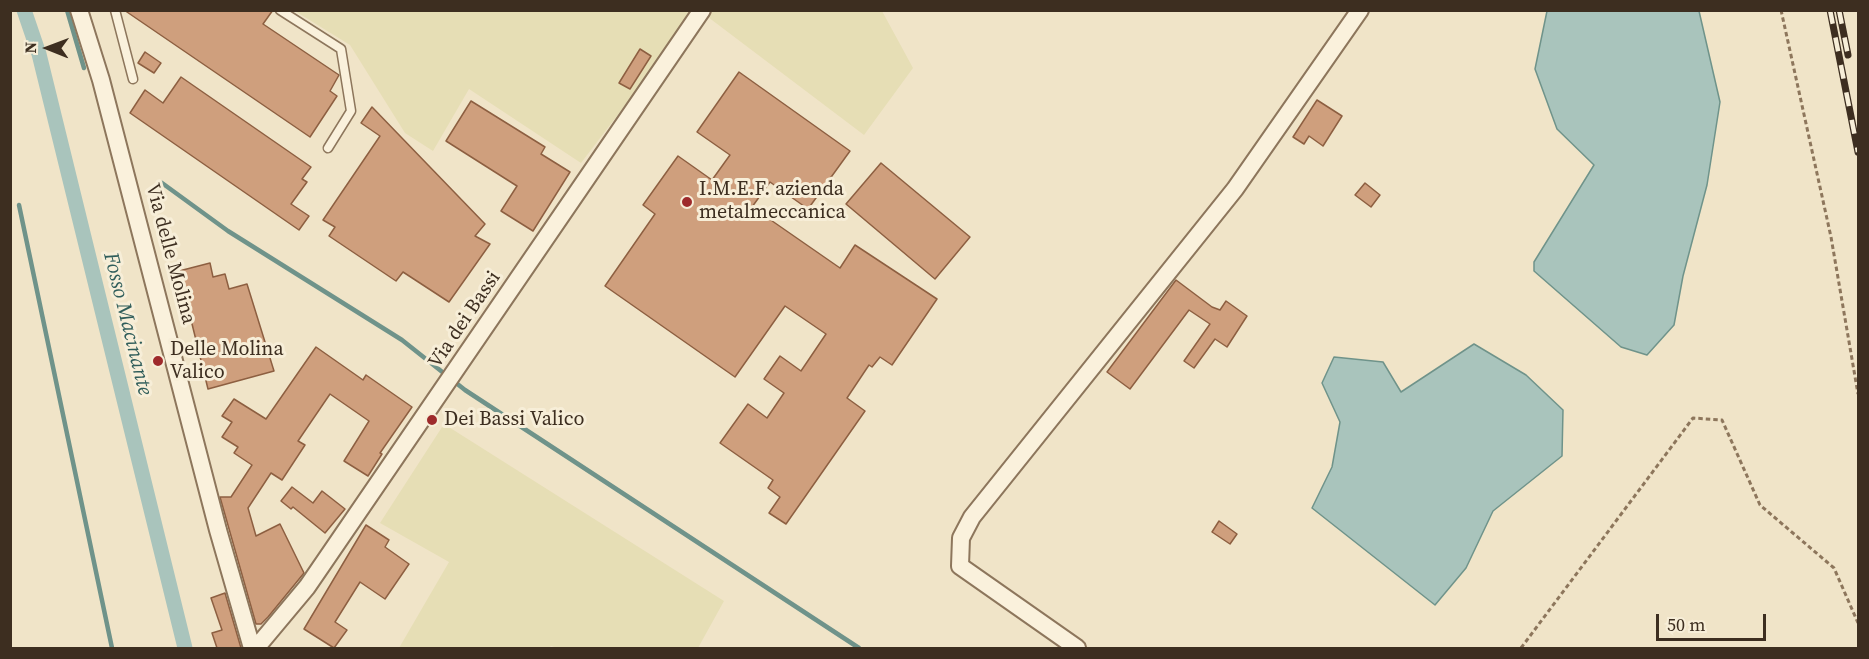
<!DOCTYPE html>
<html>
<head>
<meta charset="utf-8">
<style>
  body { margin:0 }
  #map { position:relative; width:1869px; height:659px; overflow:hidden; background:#f0e4c8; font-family:"Source Serif 4",serif }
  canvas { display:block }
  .frame { position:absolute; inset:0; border:12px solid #3d2e20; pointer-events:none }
  .north { position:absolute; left:18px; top:18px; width:60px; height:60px; -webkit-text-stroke:4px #f7eed8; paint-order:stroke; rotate:271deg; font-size:16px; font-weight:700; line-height:24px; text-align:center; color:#3d2e20 }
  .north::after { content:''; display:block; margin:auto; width:21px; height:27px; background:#3d2e20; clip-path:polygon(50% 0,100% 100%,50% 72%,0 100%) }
  .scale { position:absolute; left:1656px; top:614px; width:110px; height:27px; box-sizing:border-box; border:3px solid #3d2e20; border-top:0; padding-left:8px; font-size:18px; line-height:21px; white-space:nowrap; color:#3d2e20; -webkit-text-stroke:4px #f7eed8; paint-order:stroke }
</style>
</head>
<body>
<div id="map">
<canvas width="1869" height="659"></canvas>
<div class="frame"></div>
<div class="north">N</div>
<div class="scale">50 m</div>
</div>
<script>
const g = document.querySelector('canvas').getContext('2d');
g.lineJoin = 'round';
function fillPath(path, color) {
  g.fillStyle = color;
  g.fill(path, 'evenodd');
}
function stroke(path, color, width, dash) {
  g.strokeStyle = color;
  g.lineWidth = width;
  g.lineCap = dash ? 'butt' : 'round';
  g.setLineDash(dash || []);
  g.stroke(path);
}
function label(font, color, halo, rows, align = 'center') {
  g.font = font + ' "Source Serif 4",serif';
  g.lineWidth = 6;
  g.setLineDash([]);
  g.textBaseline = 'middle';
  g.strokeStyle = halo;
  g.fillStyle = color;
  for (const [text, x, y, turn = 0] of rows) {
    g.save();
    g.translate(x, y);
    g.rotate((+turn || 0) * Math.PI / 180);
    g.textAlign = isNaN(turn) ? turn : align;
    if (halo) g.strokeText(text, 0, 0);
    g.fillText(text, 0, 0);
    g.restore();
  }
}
fillPath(new Path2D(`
  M295,11H697L581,163L469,89L433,151L405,133L350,45Z
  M700,11H882L913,68L864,135Z
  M444,424L724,601L698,648H557L551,646L549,648H399L449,562L380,523Z`), '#e6deb5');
const water = new Path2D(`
  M1547,11H1699L1720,102L1707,185L1683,276L1674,325L1647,355L1621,347L1534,271V262L1594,165L1557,129L1535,69Z
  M1474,344L1526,375L1563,410L1562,456L1493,511L1466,568L1435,605L1312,508L1332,467L1340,422L1322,383L1334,357L1383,362L1401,392Z`);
fillPath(water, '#a9c4bc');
stroke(water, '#6f938a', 1.5);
stroke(new Path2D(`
  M67,10L84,68
  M162,183L228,231L402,340L465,390L859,648
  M19,205L112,648`), '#6f938a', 4.5);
stroke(new Path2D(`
  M24,10L39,54L185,648`), '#a9c4bc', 15);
const building = new Path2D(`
  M124,10H273L263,24L339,75L330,91L337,96L310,137Z
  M640,49L651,56L630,89L619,83Z
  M145,52L161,63L154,73L138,63Z
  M739,72L850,151L808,209L770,182L752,207L840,268L855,245L937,299L892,365L880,357L872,367L869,365L847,398L865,411L786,524L769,513L780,497L768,488L773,480L720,443L748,404L767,418L784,393L764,379L780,356L801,371L826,334L785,306L735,377L605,286L655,214L643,205L678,156L712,180L730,155L697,132Z
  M181,77L311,167L302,179L307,182L291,204L309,216L299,230L130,113L145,90L163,103Z
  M1317,100L1342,116L1323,146L1309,136L1304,144L1293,137Z
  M471,101L545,147L541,154L570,172L533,231L501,211L517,186L446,141Z
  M372,107L485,224L475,236L490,244L449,302L403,272L396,281L329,236L335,227L323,220L380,136L361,123Z
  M881,163L970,237L935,279L846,204Z
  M1365,183L1380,195L1371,207L1355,195Z
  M210,263L213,277L225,274L229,289L247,284L274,371L208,389L179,271Z
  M1176,280L1212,307L1220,310L1226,301L1247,316L1227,347L1215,339L1194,368L1184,361L1210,324L1189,310L1130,389L1107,372Z
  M316,347L363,380L366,375L412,407L380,453L382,454L368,476L344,461L369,421L330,394L298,441L305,445L282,480L271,473L248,508L256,536L280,524L304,573L268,617L261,624H256L220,497H231L252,465L234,453L238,447L222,437L232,422L222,416L234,399L266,419Z
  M292,487L313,503L322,491L345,509L325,533L293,507L291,509L281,501Z
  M1219,521L1237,534L1230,544L1212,532Z
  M366,525L389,540L385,547L409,564L385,599L360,582L335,622L347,630L334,648L304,629Z
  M225,593L241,648H217L212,633L222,630L211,598Z`);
fillPath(building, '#cf9f7d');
stroke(building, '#8d5f41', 1.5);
const service = new Path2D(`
  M115,10L133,79
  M280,10L341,49L351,111L328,148`);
const minor = new Path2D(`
  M79,10L101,80L218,530L252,648
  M256,648L307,587L702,10
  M1077,648L960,566L961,538L972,517L1235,189L1360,10`);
stroke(service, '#8d765c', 11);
stroke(minor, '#8d765c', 20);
stroke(new Path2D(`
  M1781,10L1831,237L1858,394
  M1521,648L1693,418L1722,420L1760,505L1834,568L1858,623`), '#8d765c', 3, [4.5, 3]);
stroke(service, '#faf1dc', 8);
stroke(minor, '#faf1dc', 16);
const rail = new Path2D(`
  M1830,10L1858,152
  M1839,10L1848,55`);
stroke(rail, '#3d2e20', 7);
stroke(rail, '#f7eed8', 4.5, [14]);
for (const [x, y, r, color] of [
  [687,202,6,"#9e2a2b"],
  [158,361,6,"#9e2a2b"],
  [432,420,6,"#9e2a2b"]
]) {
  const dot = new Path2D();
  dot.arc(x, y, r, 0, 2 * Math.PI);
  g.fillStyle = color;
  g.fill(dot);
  stroke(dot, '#f7eed8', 2);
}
label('20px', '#3d2e20', '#f7eed8', [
  ["I.M.E.F. azienda",699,190],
  ["metalmeccanica",699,213],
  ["Delle Molina",170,350],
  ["Valico",170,373],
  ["Dei Bassi Valico",444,420]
], 'left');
label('20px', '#3d2e20', '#f7eed8', [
  ["Via delle Molina",170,254,75],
  ["Via dei Bassi",465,320,-56]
]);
label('italic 21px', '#2f5d5a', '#f7eed8', [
  ["Fosso Macinante",127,324,76]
]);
</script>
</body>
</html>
